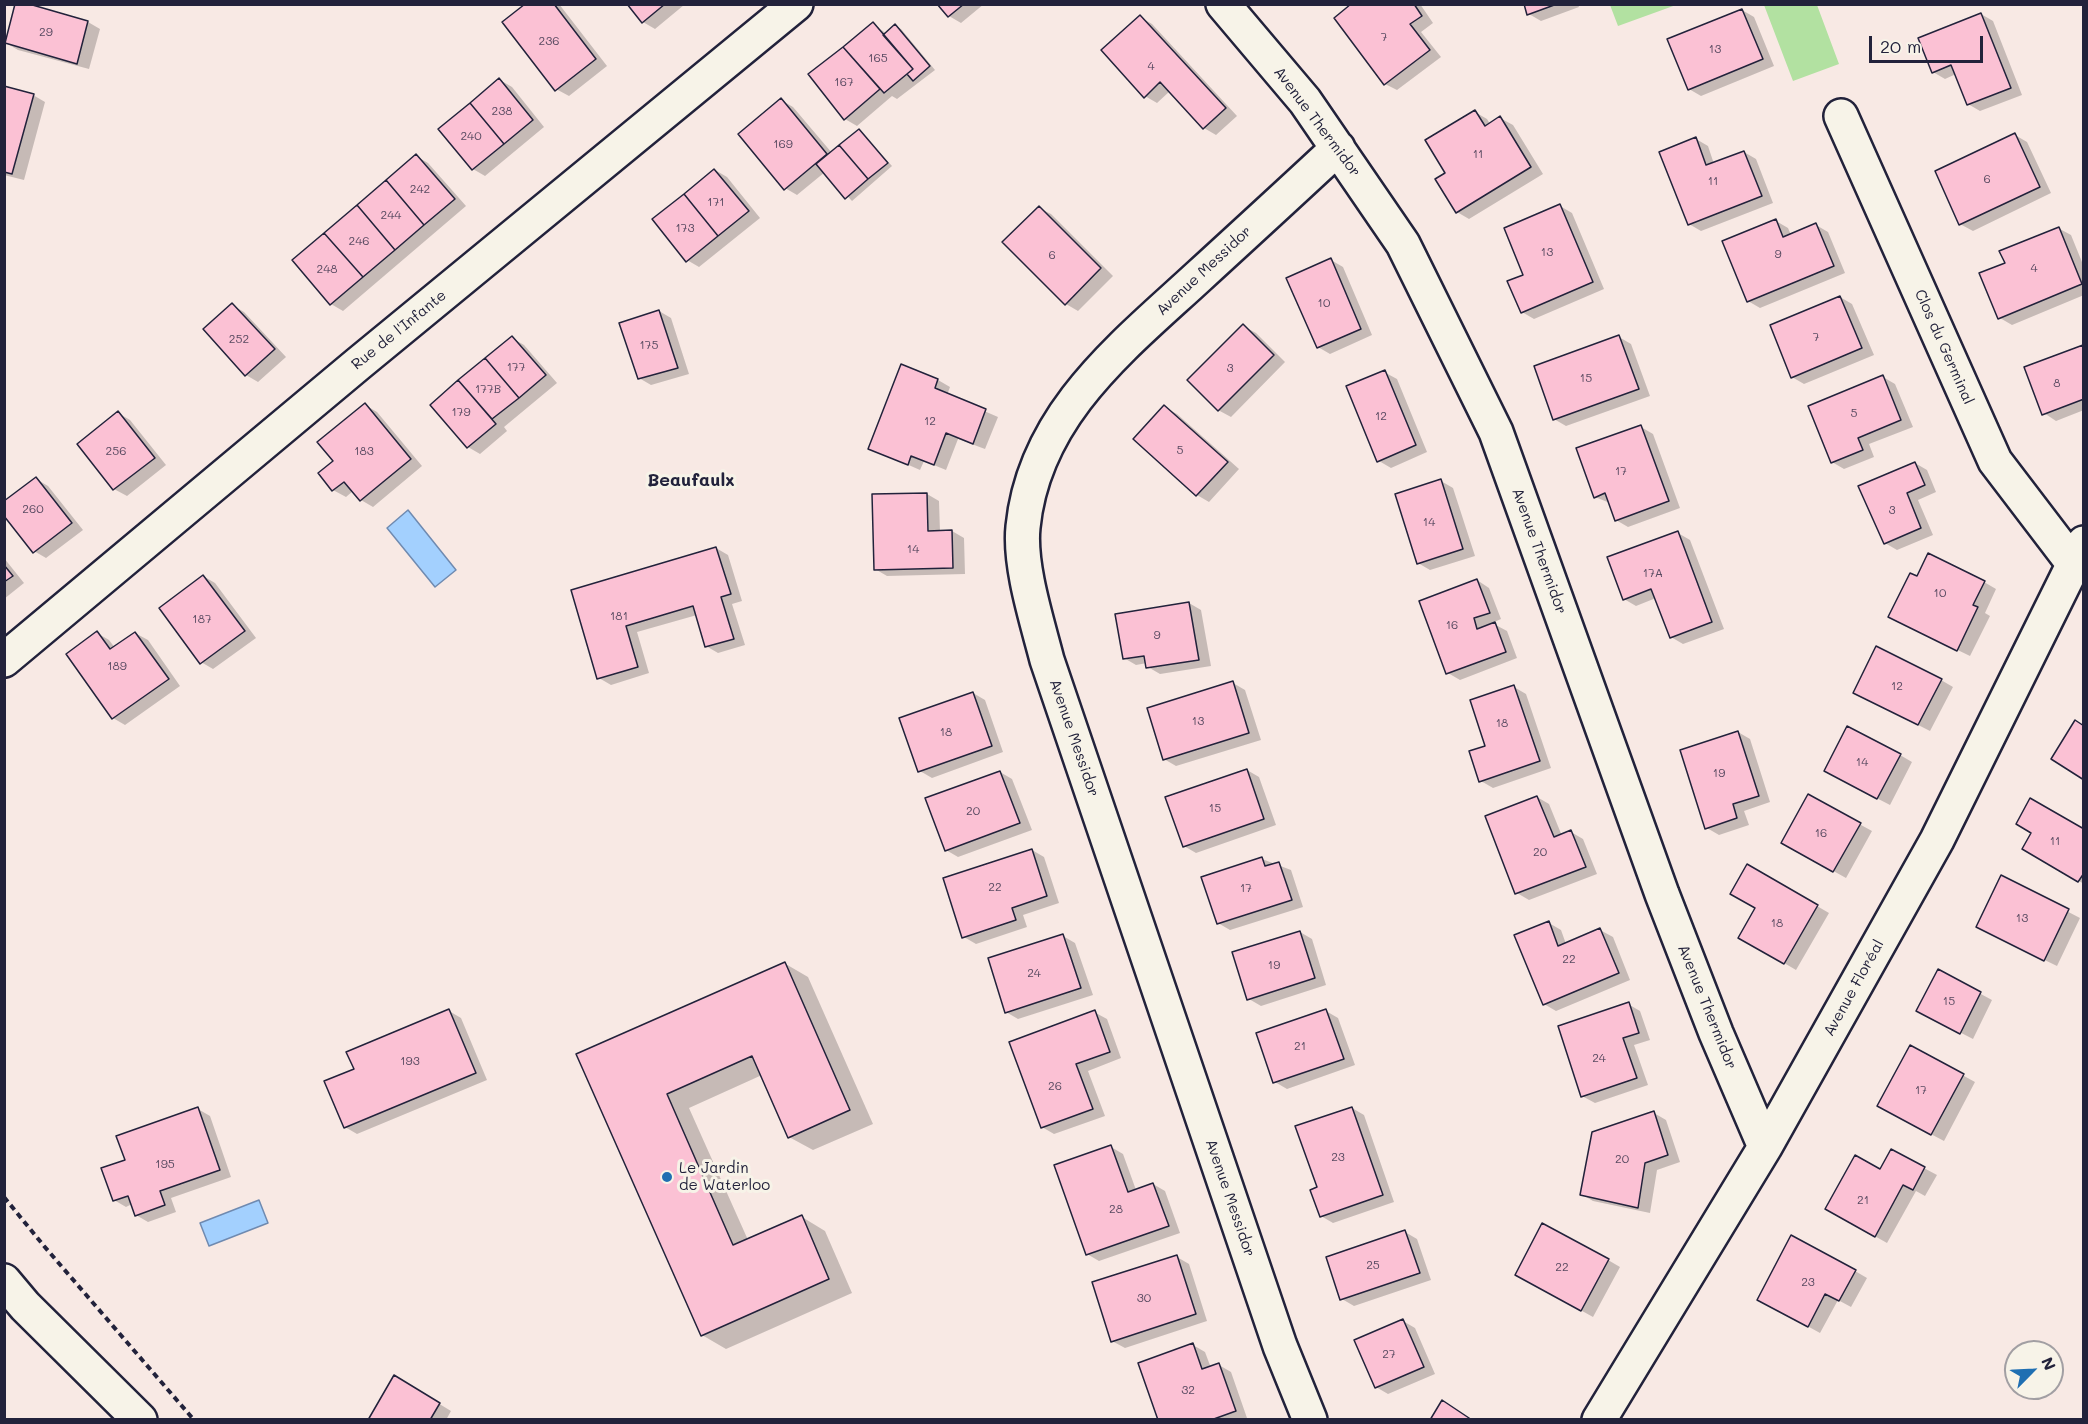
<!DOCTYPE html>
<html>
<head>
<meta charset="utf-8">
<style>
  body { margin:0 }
  #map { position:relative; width:2088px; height:1424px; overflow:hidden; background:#f8e9e4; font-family:Mali,sans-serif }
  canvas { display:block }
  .frame { position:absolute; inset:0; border:6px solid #22223b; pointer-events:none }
  .north { position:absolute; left:2004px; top:1340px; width:60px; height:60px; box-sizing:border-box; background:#f7f3e8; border:2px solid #a29fa3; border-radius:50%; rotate:66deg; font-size:16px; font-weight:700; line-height:24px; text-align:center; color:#22223b }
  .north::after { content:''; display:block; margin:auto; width:21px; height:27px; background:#1f6fb2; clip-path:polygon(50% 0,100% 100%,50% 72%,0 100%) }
  .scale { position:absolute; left:1869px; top:36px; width:114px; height:27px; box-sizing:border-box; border:3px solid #22223b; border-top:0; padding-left:8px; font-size:18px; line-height:21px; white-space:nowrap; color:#22223b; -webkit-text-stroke:4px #f7f3e8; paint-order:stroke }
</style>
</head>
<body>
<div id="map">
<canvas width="2088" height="1424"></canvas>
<div class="frame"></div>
<div class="north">N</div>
<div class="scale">20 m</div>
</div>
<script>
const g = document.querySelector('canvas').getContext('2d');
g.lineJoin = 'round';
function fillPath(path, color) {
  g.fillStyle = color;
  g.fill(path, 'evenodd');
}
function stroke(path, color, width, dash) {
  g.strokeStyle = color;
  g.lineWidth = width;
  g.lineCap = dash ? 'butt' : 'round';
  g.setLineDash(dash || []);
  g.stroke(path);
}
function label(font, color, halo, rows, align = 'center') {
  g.font = font + ' Mali,sans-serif';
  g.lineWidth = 6;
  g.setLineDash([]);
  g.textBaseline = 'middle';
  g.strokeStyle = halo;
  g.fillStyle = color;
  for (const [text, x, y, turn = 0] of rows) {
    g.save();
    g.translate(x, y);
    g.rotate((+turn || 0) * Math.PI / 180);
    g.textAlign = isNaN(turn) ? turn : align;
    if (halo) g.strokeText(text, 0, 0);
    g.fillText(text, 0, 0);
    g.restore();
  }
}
fillPath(new Path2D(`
  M1610,5V4L1676,5L1618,26Z
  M1764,5H1817L1839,64L1793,81Z`), '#b2e1a1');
const water = new Path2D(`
  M408,510L456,570L435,587L387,528Z
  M259,1200L268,1223L209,1246L200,1223Z`);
fillPath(water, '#a3d0fe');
stroke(water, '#6f8ab0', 1.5);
fillPath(new Path2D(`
  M24,4L88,22L100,29L89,69L18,50L6,43Z
  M527,4H559L607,66L569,96L556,89Z
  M629,4H684V5L655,29L643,22Z
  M939,4H984L961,23L949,16Z
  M1354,4H1420L1433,23L1421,32L1441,57L1397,90L1385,84Z
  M1525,4H1578L1579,7L1541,21L1529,14Z
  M1742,10L1754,17L1774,66L1701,96L1689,89Z
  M1981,14L1993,21L2022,95L1980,111L1968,104L1956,74L1945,79L1933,72Z
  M1140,17L1152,24L1237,116L1216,135L1204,128L1170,91L1157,103L1145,96Z
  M873,24L887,34L896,26L901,29L935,70L897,99L892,96L857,126L845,119L810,75Z
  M500,80L512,87L544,127L485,176L473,169Z
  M4,87L33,95L45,102L24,180L4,175Z
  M781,100L793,107L832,153L859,130L892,166L852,201L825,172L797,195L785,188Z
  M1475,112L1487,119L1490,124L1500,118L1513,125L1543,174L1469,219L1457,212L1447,174Z
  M2015,135L2027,142L2051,193L1973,231L1960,224Z
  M1696,139L1708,146L1714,164L1744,152L1756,159L1773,203L1701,231L1689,224Z
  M416,156L428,163L466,206L343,311L331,304Z
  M715,170L727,177L760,218L699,267L687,260Z
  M1560,206L1572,213L1604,289L1534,319L1522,312L1525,276Z
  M1039,208L1051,214L1113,276L1078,311L1066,304L1005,243Z
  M1776,221L1788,228L1791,235L1816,225L1828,232L1845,273L1760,308L1748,301Z
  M2058,228L2071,235L2084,267V295L2012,325L2000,318L2007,263Z
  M1331,260L1343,267L1372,335L1330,354L1318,347Z
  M1840,297L1852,304L1874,355L1804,384L1792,377Z
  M232,305L244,312L286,357L258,382L246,375Z
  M659,311L671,318L689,374L651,385L639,378Z
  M1243,326L1256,333L1285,362L1231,417L1218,410Z
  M1619,337L1631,344L1650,396L1566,426L1554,419Z
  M512,338L524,345L557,383L504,427L507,431L480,454L468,447L432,405Z
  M2083,346L2084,410L2056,421L2044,413Z
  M902,366L938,380L950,387L947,395L998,417L985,449L958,439L946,470L924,461L920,470L870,448Z
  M1384,372L1397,379L1427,452L1391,468L1379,461Z
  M1883,377L1895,384L1913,427L1869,444L1874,457L1844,469L1832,462Z
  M365,405L377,412L422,466L373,507L361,500L353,491L346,497L333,490L320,473L335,461Z
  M1164,407L1177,414L1239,469L1209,502L1197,495L1135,439Z
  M118,413L130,420L166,465L127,496L114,489L79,444Z
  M1641,427L1653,434L1680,508L1628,527L1616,520L1610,503L1595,497Z
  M1915,463L1927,470L1936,492L1918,500L1933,535L1897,550L1885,543Z
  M36,479L48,486L83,530L46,558L34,551Z
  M1441,481L1453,488L1475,556L1430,570L1418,563Z
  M927,494L939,501L940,532L952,531L964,538L965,574L887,576L875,569Z
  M1678,533L1690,540L1724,629L1683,644L1671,637L1656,598L1636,606L1624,599Z
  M716,548L728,555L742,601L732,604L745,645L718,653L706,646L697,615L637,632L649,673L611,685L599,678L573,591Z
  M4,558L24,583L4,599Z
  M203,576L215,583L256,638L213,669L201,662Z
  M1917,578L1984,582L1996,589L1985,613L1990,616L1970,656L1902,623Z
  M1477,580L1489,588L1501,619L1492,623L1507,631L1517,658L1460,680L1448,673Z
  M1189,603L1201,610L1211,666L1160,674L1148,667L1147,663L1136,665L1124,658Z
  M97,633L109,640L115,648L135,633L148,640L180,686L125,725L113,718Z
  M1941,680L1953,687L1930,731L1867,699Z
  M1233,683L1245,690L1261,740L1176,766L1164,759Z
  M1514,687L1526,694L1551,768L1493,788L1481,781L1487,747Z
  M973,693L985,700L1003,752L932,778L920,771Z
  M1738,732L1750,739L1770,802L1744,811L1749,825L1719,835L1707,828Z
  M1900,755L1912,762L1890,805L1838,778Z
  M1247,770L1259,777L1276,825L1196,853L1184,846Z
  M1000,772L1012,779L1032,830L958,857L946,850Z
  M1808,796L1872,831L1846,878L1783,843Z
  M1537,797L1549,804L1562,836L1571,832L1583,839L1597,874L1529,900L1517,893L1487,817Z
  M2084,831V884L2079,881Z
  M1032,850L1044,857L1059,903L1023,915L1027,927L976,944L964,937Z
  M1262,859L1291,870L1303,907L1230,930L1218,923Z
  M1748,866L1829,913L1796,970L1740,937L1757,907Z
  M2001,877L2080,918L2057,966L1989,933Z
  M1549,923L1561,930L1566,944L1600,930L1613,937L1630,980L1556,1011L1544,1004Z
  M1300,932L1312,939L1326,985L1261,1006L1249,999Z
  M1063,936L1075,943L1093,995L1018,1019L1006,1012Z
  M784,963L808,977L873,1124L813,1150L789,1137L762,1075L689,1108L748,1240L802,1217L825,1231L852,1293L726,1349L702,1335L578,1055Z
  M1938,971L1992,1000L1973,1039L1930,1017Z
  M1628,1004L1640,1011L1650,1040L1634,1045L1648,1085L1595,1103L1582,1096Z
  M449,1011L461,1018L487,1080L357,1134L345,1127L356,1070Z
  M1326,1011L1338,1018L1355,1065L1287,1089L1275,1082Z
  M1094,1012L1107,1019L1121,1058L1088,1071L1105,1116L1054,1134L1042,1127Z
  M1911,1047L1975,1082L1944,1141L1891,1113Z
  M1352,1108L1364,1115L1394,1202L1333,1223L1321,1216L1319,1188Z
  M198,1109L210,1116L231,1177L171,1198L176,1212L148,1222L136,1215L132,1204L126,1207L114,1200L126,1161Z
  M1654,1113L1666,1120L1680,1162L1657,1170L1650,1213L1593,1201L1581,1194Z
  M1111,1147L1123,1154L1136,1190L1153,1184L1165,1191L1180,1233L1099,1261L1087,1254Z
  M1892,1151L1937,1175L1925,1196L1916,1191L1887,1243L1827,1209L1881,1171Z
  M1405,1232L1417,1239L1431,1280L1354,1306L1342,1299Z
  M1177,1257L1189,1264L1207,1321L1125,1348L1112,1341Z
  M1608,1260L1620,1267L1593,1317L1517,1275Z
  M1855,1271L1867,1278L1851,1307L1838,1300L1820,1333L1771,1306Z
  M1403,1321L1415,1328L1435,1374L1388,1394L1376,1387Z
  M1193,1345L1205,1352L1211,1368L1219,1365L1231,1372L1247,1418L1159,1420Z
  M395,1377L451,1411L446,1420H369Z`), '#0003');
const building = new Path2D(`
  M15,4H29L88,21L77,64L5,43Z
  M525,4H554L596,59L555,91L502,22Z
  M627,4H665L642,23Z
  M937,4H964L948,17Z
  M1351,4H1414L1422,16L1410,24L1430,50L1384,85L1334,18Z
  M1524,4H1557L1527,15Z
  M1742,9L1763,59L1688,90L1667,39Z
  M1981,13L2011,88L1967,105L1951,65L1932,73L1918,38Z
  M1140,15L1226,108L1203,129L1160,82L1144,98L1101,50Z
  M873,22L913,69L884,93L843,47Z
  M895,24L930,66L913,81L907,74L913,69L883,35Z
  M843,47L880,89L844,120L808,74Z
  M499,78L533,120L504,144L470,103Z
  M4,86L34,94L12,174L4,172Z
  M781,98L827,154L784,190L738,134Z
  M470,103L504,144L472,170L438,129Z
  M1475,110L1485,126L1500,116L1531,167L1456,213L1435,179L1445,173L1425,140Z
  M859,129L888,163L868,179L839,145Z
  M2015,133L2040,187L1959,225L1935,171Z
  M1696,137L1706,165L1744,151L1762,196L1688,225L1659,152Z
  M839,145L868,179L845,199L816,164Z
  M416,154L455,199L424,225L386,180Z
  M714,169L749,211L718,236L684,194Z
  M386,180L424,225L395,250L357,205Z
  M684,194L718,236L686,262L652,219Z
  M1560,204L1593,282L1521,313L1507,281L1523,275L1504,228Z
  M357,205L395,250L363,277L324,233Z
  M1039,206L1101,268L1065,305L1002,242Z
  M1776,219L1783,237L1816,223L1834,266L1747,302L1722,241Z
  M2059,227L2082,284L1998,319L1979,273L2005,263L1999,251Z
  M324,233L363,277L330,305L292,260Z
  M1331,258L1361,329L1317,348L1286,278Z
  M1840,296L1862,348L1791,378L1770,325Z
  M232,303L275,349L245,376L203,329Z
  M659,310L678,368L638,379L619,323Z
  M1243,324L1274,355L1218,411L1187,380Z
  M1619,335L1639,389L1553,420L1534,366Z
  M512,336L546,375L519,398L485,358Z
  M2083,345L2084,399L2042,415L2024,367Z
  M485,358L519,398L492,419L458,380Z
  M901,364L938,379L935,388L986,409L973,444L946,433L934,465L911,456L908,465L868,449Z
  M1385,370L1416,445L1377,462L1346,386Z
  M1883,375L1901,420L1858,438L1863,450L1831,463L1808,406Z
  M458,380L496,424L467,448L430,405Z
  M365,403L411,459L360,501L344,482L332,491L318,473L333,461L317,442Z
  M1164,405L1228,462L1196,496L1133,439Z
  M118,411L155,458L113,490L77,444Z
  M1641,425L1669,501L1615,521L1605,493L1594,498L1576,448Z
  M1915,462L1925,485L1907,493L1921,528L1884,544L1858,486Z
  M36,477L72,523L33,553L4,516V501Z
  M1441,479L1463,549L1417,564L1395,494Z
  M927,493L928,531L952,530L953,568L874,570L872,494Z
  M1678,531L1712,622L1670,638L1651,589L1623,600L1607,557Z
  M716,547L731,594L721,597L734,639L705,647L693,606L626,626L638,667L597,679L571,590Z
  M1928,553L1985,581L1973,605L1978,607L1957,651L1888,617L1910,573L1917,576Z
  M4,565L13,576L4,582Z
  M203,575L245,631L200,664L159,608Z
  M1477,579L1490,613L1474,618L1477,629L1495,622L1506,652L1446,674L1419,601Z
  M1189,602L1199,660L1146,668L1144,656L1123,659L1115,614Z
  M97,631L110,649L135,632L169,679L112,719L66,654Z
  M1876,646L1942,679L1918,725L1853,693Z
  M1233,681L1249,733L1163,760L1147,708Z
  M1514,685L1540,761L1479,782L1469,751L1485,746L1470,700Z
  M973,692L992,746L918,772L899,718Z
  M2075,720L2084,726V780L2051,759Z
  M1847,726L1901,754L1877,799L1824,771Z
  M1738,731L1759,796L1733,804L1737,818L1705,829L1680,750Z
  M1247,769L1264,819L1183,847L1165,797Z
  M1000,771L1020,823L945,851L925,798Z
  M1808,794L1861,823L1833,872L1781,843Z
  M1537,796L1554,837L1571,830L1586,867L1515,894L1485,816Z
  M2030,798L2084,829V873L2078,882L2022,849L2031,833L2016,824Z
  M1032,849L1047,896L1012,908L1016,920L962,938L943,878Z
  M1262,857L1265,866L1279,862L1292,900L1217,924L1201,877Z
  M1747,864L1818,905L1784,964L1738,938L1755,908L1730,894Z
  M2001,875L2069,909L2044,961L1976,927Z
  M1549,921L1558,946L1600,928L1619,973L1543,1005L1514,935Z
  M1300,931L1315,978L1247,1000L1232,952Z
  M1063,934L1081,988L1005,1013L988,958Z
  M785,962L850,1110L788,1138L752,1056L667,1094L733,1245L802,1215L829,1279L701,1336L576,1054Z
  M1938,969L1981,992L1960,1034L1916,1011Z
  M1629,1002L1639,1033L1623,1038L1637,1078L1581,1097L1558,1026Z
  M449,1009L476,1073L344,1128L324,1081L354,1069L346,1052Z
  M1326,1009L1344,1059L1273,1083L1256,1033Z
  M1095,1010L1110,1052L1076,1064L1093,1109L1041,1128L1009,1042Z
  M1910,1045L1964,1074L1931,1135L1877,1106Z
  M198,1107L220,1170L160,1191L165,1205L135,1216L128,1196L113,1201L101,1168L125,1160L116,1136Z
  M1352,1107L1383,1195L1320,1217L1310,1190L1317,1187L1295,1126Z
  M1654,1111L1668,1155L1645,1163L1638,1208L1580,1195L1592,1132Z
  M1111,1145L1128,1192L1153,1183L1169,1226L1086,1255L1054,1165Z
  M1891,1149L1925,1167L1913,1190L1903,1185L1875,1237L1825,1209L1855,1155L1880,1169Z
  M1542,1223L1609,1259L1581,1311L1515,1275Z
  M1405,1230L1420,1273L1340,1300L1326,1257Z
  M1791,1235L1856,1270L1839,1301L1825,1294L1808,1327L1757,1300Z
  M1177,1255L1196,1314L1111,1342L1092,1282Z
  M1403,1319L1424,1367L1375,1388L1354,1340Z
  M1193,1343L1202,1369L1219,1363L1236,1411L1211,1420H1158L1138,1363Z
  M394,1375L440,1403L430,1420H368Z
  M1442,1400L1472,1420H1430Z`);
fillPath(building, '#fbc1d4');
stroke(building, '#22223b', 1.5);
const minor = new Path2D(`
  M1223,4L1305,101L1403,244L1496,432L1662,894L1716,1033L1765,1147
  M1841,116L1995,461L2072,562
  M4,660L358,364L796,4
  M1310,1420L1280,1346L1047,660C1037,621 1019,566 1023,527C1034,415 1122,347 1198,277C1245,234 1292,191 1338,148
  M1599,1420L1765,1147L1937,840L2084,543`);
const major = new Path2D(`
  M4,1281L25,1306L140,1420`);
stroke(minor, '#22223b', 38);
stroke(major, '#22223b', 38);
stroke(new Path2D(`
  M4,1197L44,1246L194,1420`), '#22223b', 4, [6, 4.5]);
stroke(minor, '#f7f3e8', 33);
stroke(major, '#f7f3e8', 33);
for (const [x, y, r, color] of [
  [667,1177,6,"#1f6fb2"]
]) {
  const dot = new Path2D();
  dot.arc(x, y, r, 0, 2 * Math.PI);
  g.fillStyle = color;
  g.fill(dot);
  stroke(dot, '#f7f3e8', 2);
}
label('12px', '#584a61', null, [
  ["29",46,32],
  ["7",1384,37],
  ["236",549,41],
  ["13",1715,49],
  ["165",878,58],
  ["4",1151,66],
  ["167",844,82],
  ["238",502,111],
  ["240",471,136],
  ["169",783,144],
  ["11",1478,154],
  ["6",1987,179],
  ["11",1713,181],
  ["242",420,189],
  ["171",716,202],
  ["244",391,215],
  ["173",685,228],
  ["246",359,241],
  ["13",1547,252],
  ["9",1778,254],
  ["6",1052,255],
  ["4",2034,268],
  ["248",327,269],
  ["10",1324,303],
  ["7",1816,337],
  ["252",239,339],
  ["175",649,345],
  ["177",516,367],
  ["3",1230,368],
  ["15",1586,378],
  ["8",2057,383],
  ["177B",488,389],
  ["179",461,412],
  ["5",1854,413],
  ["12",1381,416],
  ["12",930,421],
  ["5",1180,450],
  ["256",116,451],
  ["183",364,451],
  ["17",1621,471],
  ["260",33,509],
  ["3",1892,510],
  ["14",1429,522],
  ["14",913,549],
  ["17A",1653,573],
  ["10",1940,593],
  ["181",619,616],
  ["187",202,619],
  ["16",1452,625],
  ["9",1157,635],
  ["189",117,666],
  ["12",1897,686],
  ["13",1198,721],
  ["18",1502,723],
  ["18",946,732],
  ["14",1862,762],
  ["19",1719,773],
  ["15",1215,808],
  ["20",973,811],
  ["16",1821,833],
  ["11",2055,841],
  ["20",1540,852],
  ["22",995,887],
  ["17",1246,888],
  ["13",2022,918],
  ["18",1777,923],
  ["22",1569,959],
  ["19",1274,965],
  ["24",1034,973],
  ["15",1949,1001],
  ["21",1300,1046],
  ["24",1599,1058],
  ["193",410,1061],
  ["26",1055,1086],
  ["17",1921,1090],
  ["23",1338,1157],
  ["20",1622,1159],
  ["195",165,1164],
  ["21",1863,1200],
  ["28",1116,1209],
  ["25",1373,1265],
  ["22",1562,1267],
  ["23",1808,1282],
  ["30",1144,1298],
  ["27",1389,1354],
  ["32",1188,1390]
]);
label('15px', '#22223b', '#f7f3e8', [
  ["Avenue Thermidor",1317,122,53],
  ["Avenue Messidor",1204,271,-43],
  ["Rue de l'Infante",399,330,-39],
  ["Clos du Germinal",1944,347,66],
  ["Avenue Thermidor",1539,551,70],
  ["Avenue Messidor",1074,738,71],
  ["Avenue Floréal",1854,988,-61],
  ["Avenue Thermidor",1707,1007,68],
  ["Avenue Messidor",1230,1198,71]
]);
label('15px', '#22223b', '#f7f3e8', [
  ["Le Jardin",679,1168],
  ["de Waterloo",679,1185]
], 'left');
label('bold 18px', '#22223b', '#f7f3e8', [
  ["Beaufaulx",691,480]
]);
</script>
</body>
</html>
